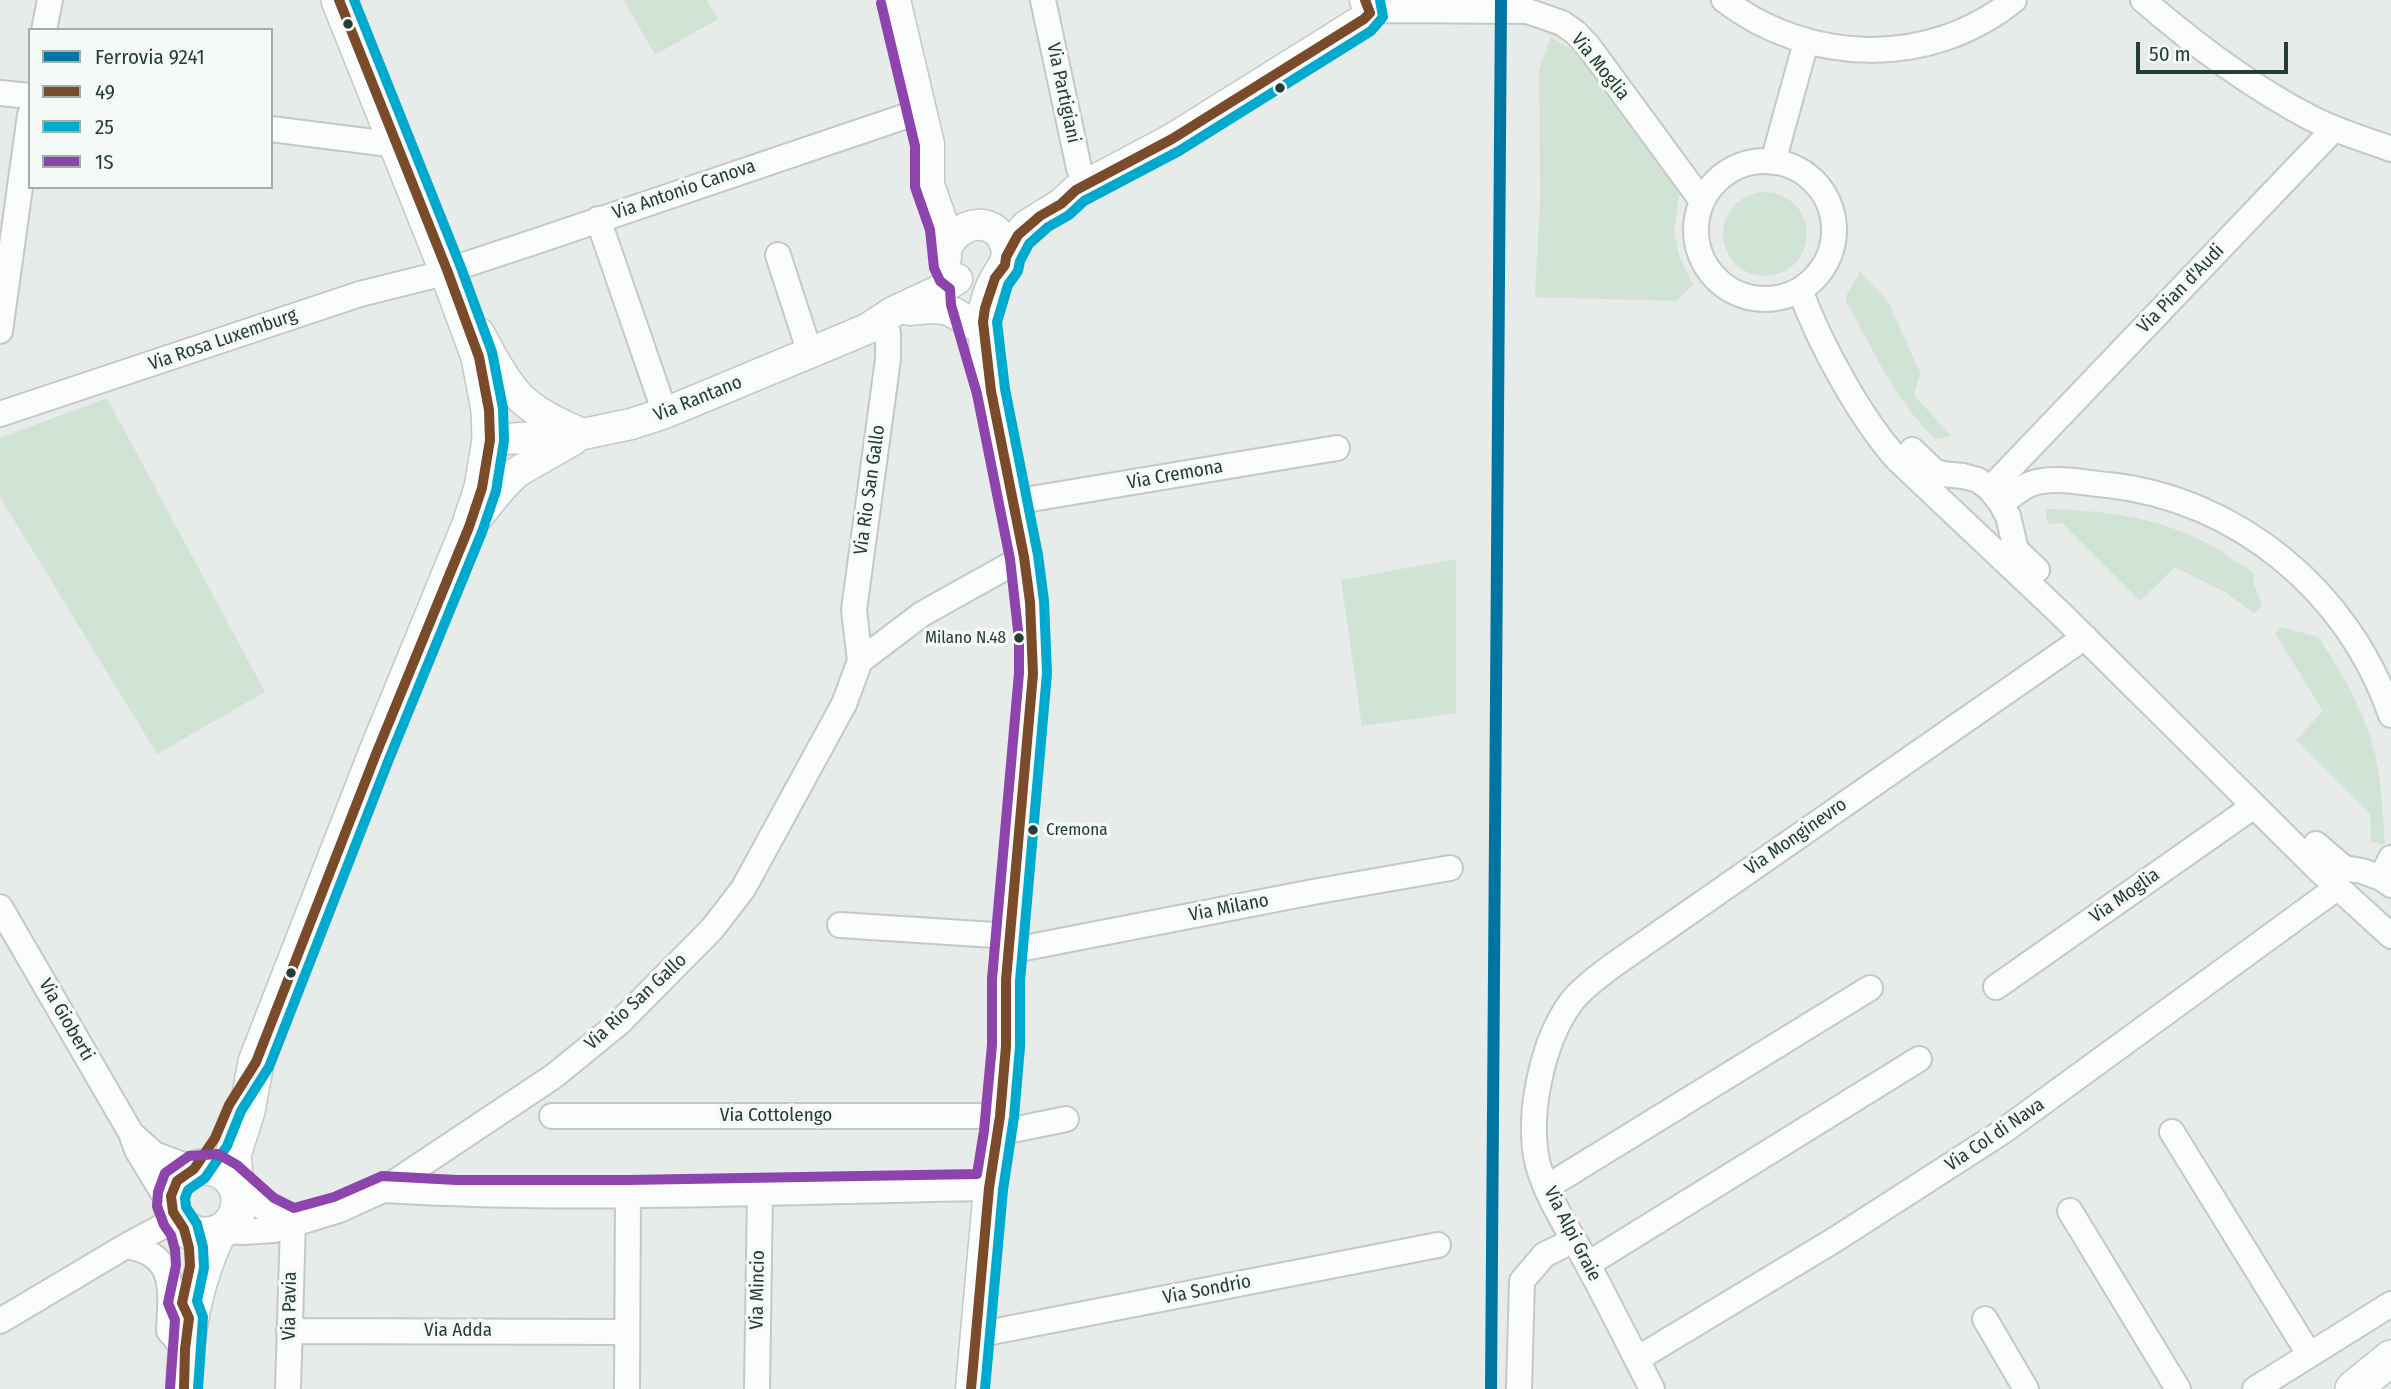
<!DOCTYPE html>
<html>
<head>
<meta charset="utf-8">
<style>
  body { margin:0 }
  #map { position:relative; width:2391px; height:1389px; overflow:hidden; background:#e7ebe9; font-family:"Fira Sans Condensed",sans-serif }
  canvas { display:block }
  .legend { position:absolute; left:28px; top:28px; width:245px; height:161px; box-sizing:border-box; background:#f5faf7; border:2px solid #a2afa9; margin:0; padding:9px 12px; list-style:none; font-size:21px; color:#253e33 }
  .legend li { display:flex; align-items:center; gap:14px; height:35px }
  .legend b { width:35px; border:2px solid #a2afa9 }
  .scale { position:absolute; left:2136px; top:42px; width:152px; height:32px; box-sizing:border-box; border:4px solid #253e33; border-top:0; padding-left:9px; font-size:21px; line-height:24px; white-space:nowrap; color:#253e33; -webkit-text-stroke:5px #f5faf7; paint-order:stroke }
</style>
</head>
<body>
<div id="map">
<canvas width="2391" height="1389"></canvas>
<ul class="legend">
<li><b style="height:9px;background:#0075a1"></b>Ferrovia 9241</li>
<li><b style="height:9px;background:#7a4b2a"></b>49</li>
<li><b style="height:9px;background:#00a9ce"></b>25</li>
<li><b style="height:9px;background:#8e44ad"></b>1S</li>
</ul>
<div class="scale">50 m</div>
</div>
<script>
const g = document.querySelector('canvas').getContext('2d');
g.lineJoin = 'round';
function fillPath(path, color) {
  g.fillStyle = color;
  g.fill(path, 'evenodd');
}
function stroke(path, color, width, dash) {
  g.strokeStyle = color;
  g.lineWidth = width;
  g.lineCap = dash ? 'butt' : 'round';
  g.setLineDash(dash || []);
  g.stroke(path);
}
function label(font, color, halo, rows, align = 'center') {
  g.font = font + ' "Fira Sans Condensed",sans-serif';
  g.lineWidth = 7;
  g.setLineDash([]);
  g.textBaseline = 'middle';
  g.strokeStyle = halo;
  g.fillStyle = color;
  for (const [text, x, y, turn = 0] of rows) {
    g.save();
    g.translate(x, y);
    g.rotate((+turn || 0) * Math.PI / 180);
    g.textAlign = isNaN(turn) ? turn : align;
    if (halo) g.strokeText(text, 0, 0);
    g.fillText(text, 0, 0);
    g.restore();
  }
}
fillPath(new Path2D(`
  M624,0H707L718,19L655,55Z
  M1551,37L1584,57L1668,174L1679,195L1674,233L1680,258L1693,284L1677,301L1535,297L1540,199L1539,70Z
  M1723 234a42 42 0 1 1 84 0a42 42 0 1 1-84 0Z
  M1860,272L1888,301L1920,373L1914,395L1951,436L1935,439C1895,400 1873,350 1846,301V296Z
  M107,398L265,692L157,754L0,497V438Z
  M2045,509C2103,510 2161,517 2212,546C2226,554 2240,564 2253,573L2254,584L2262,606L2254,613L2225,592L2175,567L2140,601L2062,523L2048,524Z
  M1456,559V713L1362,726L1341,580Z
  M2281,627L2318,637C2346,678 2372,725 2379,775C2382,798 2383,822 2385,845L2371,842L2370,814L2296,740L2323,711L2275,633Z`), '#d1e3d4');
const minor = new Path2D(`
  M1043,0L1079,168L1086,185
  M1724,0C1809,65 1930,68 2014,0
  M2143,0C2194,44 2251,87 2311,118C2336,131 2364,139 2391,149
  M1370,13L1383,10L1527,11L1562,23L1576,33L1589,47L1702,201
  M44,30L50,0
  M0,93L30,96
  M271,129L397,145
  M1696 230a69 69 0 1 1 138 0a69 69 0 1 1-138 0Z
  M1773,162L1806,42
  M598,219L665,413
  M778,255L810,353
  M1800,290C1820,344 1859,416 1897,459L2060,613L2322,873L2391,936
  M0,331L30,115
  M0,414L360,294L428,277L537,241L921,111
  M1912,450L1934,471L1942,474L1963,476L1978,480L1990,489L2001,503L2008,516L2016,550L2037,570
  M1990,489L2334,129
  M1013,502L1337,448
  M2001,503C2010,497 2019,490 2028,485C2051,475 2084,483 2108,485C2238,499 2349,592 2391,715
  M860,661L854,610L888,359V333L882,320
  M2316,844L2344,868L2362,871L2381,878L2391,885
  M2381,878L2391,858
  M0,907L131,1133L137,1150L171,1206
  M840,925L1010,936
  M1009,951L1313,892L1450,868
  M1996,987L2254,806
  M552,1116H1000
  M2172,1132L2309,1354
  M998,1133L1066,1119
  M134,1136L154,1154L194,1169
  M236,1185L266,1210L293,1223
  M1547,1187L1870,988
  M383,1190C585,1202 788,1191 989,1188
  M2070,1211L2178,1389
  M223,1231L243,1232L274,1230L339,1210L383,1190L554,1076L619,1023L712,929L743,889L844,704L860,661L922,614L1024,557
  M126,1246C177,1254 171,1289 169,1331L185,1349
  M1588,1264L1919,1059
  M1985,1319L2026,1389
  M0,1321L126,1246L176,1219
  M289,1331L627,1332
  M976,1335L1438,1245
  M1637,1359L1836,1239L2002,1132L2338,887
  M288,1389L293,1223
  M627,1389L628,1194
  M757,1389L760,1192
  M1519,1389L1522,1281L1544,1255L1574,1240
  M1652,1389C1631,1348 1610,1306 1588,1265C1571,1233 1548,1201 1538,1165C1526,1117 1542,1041 1572,1001C1583,987 1598,977 1612,966L2085,637
  M2255,1389L2391,1304`);
const tertiary = new Path2D(`
  M895,0L929,144V185L944,227L946,257
  M947,247C959,220 997,215 1006,247C1009,262 1000,269 994,281C988,292 983,309 983,322C986,401 1010,479 1024,557C1031,596 1033,634 1033,674L1006,980V1046L1000,1116L989,1188L971,1389
  M1006,257L1018,235L1027,225L1061,204L1076,190L1172,139L1364,19L1370,13L1365,0
  M910,310C937,307 947,305 969,323
  M479,333C490,353 501,376 517,394C533,412 560,424 582,434
  M490,440L583,434L631,424L665,413L867,329L893,312L940,290L957,279
  M475,520L502,487L517,472L573,440`);
const secondary = new Path2D(`
  M171 1201a34 34 0 1 1 68 0a34 34 0 1 1-68 0Z
  M236,1185L233,1155L247,1111L256,1062L376,754L469,527L482,488L490,440L489,410L479,357L447,270L339,0
  M184,1389C185,1334 194,1283 218,1233
  M2353,1389L2391,1358`);
stroke(minor, '#c4c8c6', 28);
stroke(tertiary, '#c4c8c6', 33);
stroke(secondary, '#c3c9c6', 38);
stroke(minor, '#fbfcfc', 24);
stroke(tertiary, '#fbfcfc', 30);
stroke(secondary, '#fbfcfc', 35);
stroke(new Path2D(`
  M184,1389L185,1349L189,1318L182,1303L190,1266L189,1248L184,1229L173,1212L171,1196L177,1181L194,1169L215,1138L229,1105L256,1062L376,754L469,527L482,488L490,440L489,410L479,357L447,270L339,0
  M971,1389L989,1188L1000,1116L1006,1046V980L1033,674L1030,602L1024,557L991,391L983,322L985,308L995,278L1005,265L1006,257L1018,235L1040,216L1061,204L1076,190L1172,139L1364,19L1370,13L1365,0`), '#7a4b2a', 10);
stroke(new Path2D(`
  M198,1389L203,1317L197,1301L204,1268L203,1247L197,1224L186,1207L185,1198L188,1190L205,1178L227,1146L241,1111L269,1067L389,759L482,532L496,491L504,441L503,408L492,352L460,265L354,0
  M985,1389L1003,1190L1014,1117L1020,1047V981L1047,673L1044,601L1038,555L1005,389L997,322L1008,285L1018,271L1020,261L1029,244L1048,227L1069,215L1084,201L1179,151L1371,31L1383,17L1380,0`), '#00a9ce', 10);
stroke(new Path2D(`
  M170,1389L175,1320L168,1303L176,1265L175,1250L171,1235L164,1225L157,1206L158,1192L165,1173L189,1156L218,1154L237,1165L274,1198L294,1208L334,1197L382,1176L456,1180H628L977,1174L984,1131L992,1045V979L1019,673V639L1010,559L977,394L951,305L950,289L940,281L934,268L930,230L915,187V146L881,3`), '#8e44ad', 10);
stroke(new Path2D(`
  M1491,1389L1501,0`), '#0075a1', 12);
for (const [x, y, r, color] of [
  [348,24,6,"#253e33"],
  [1280,88,6,"#253e33"],
  [1019,638,6,"#253e33"],
  [1033,830,6,"#253e33"],
  [291,973,6,"#253e33"]
]) {
  const dot = new Path2D();
  dot.arc(x, y, r, 0, 2 * Math.PI);
  g.fillStyle = color;
  g.fill(dot);
  stroke(dot, '#f5faf7', 2.5);
}
label('17px', '#253e33', '#f5faf7', [
  ["Milano N.48",1006,638],
  ["Cremona",1046,830,"left"]
], 'right');
label('19px', '#253e33', '#f5faf7', [
  ["Via Moglia",1600,67,51],
  ["Via Partigiani",1063,93,78],
  ["Via Antonio Canova",684,190,-19],
  ["Via Pian d'Audi",2181,289,-46],
  ["Via Rosa Luxemburg",223,340,-19],
  ["Via Rantano",698,399,-22],
  ["Via Cremona",1175,475,-10],
  ["Via Rio San Gallo",870,490,-82],
  ["Via Monginevro",1796,837,-35],
  ["Via Moglia",2125,896,-35],
  ["Via Milano",1229,908,-11],
  ["Via Rio San Gallo",636,1002,-43],
  ["Via Gioberti",66,1020,60],
  ["Via Cottolengo",776,1116],
  ["Via Col di Nava",1995,1135,-34],
  ["Via Alpi Graie",1572,1234,63],
  ["Via Mincio",758,1290,-89],
  ["Via Sondrio",1207,1290,-11],
  ["Via Pavia",290,1306,-89],
  ["Via Adda",458,1331]
]);
</script>
</body>
</html>
